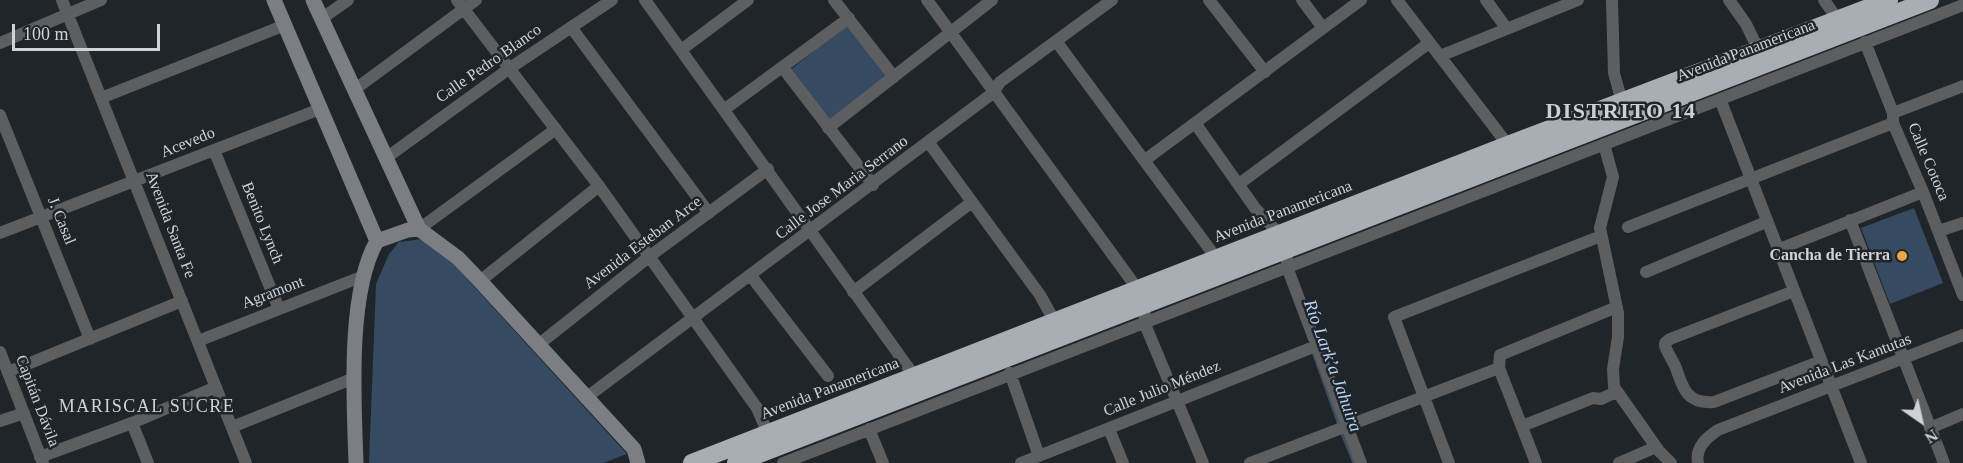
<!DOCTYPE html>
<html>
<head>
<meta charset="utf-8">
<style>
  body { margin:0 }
  #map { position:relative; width:1963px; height:463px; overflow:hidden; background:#202529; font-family:Georgia,serif }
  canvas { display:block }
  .north { position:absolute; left:1891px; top:391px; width:60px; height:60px; -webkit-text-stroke:4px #202529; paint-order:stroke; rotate:146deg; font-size:16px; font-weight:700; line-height:24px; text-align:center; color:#d0d3d6 }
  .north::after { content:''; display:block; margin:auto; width:21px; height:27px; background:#d0d3d6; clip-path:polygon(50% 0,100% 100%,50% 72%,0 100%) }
  .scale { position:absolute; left:12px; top:24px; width:148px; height:27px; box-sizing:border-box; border:3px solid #d0d3d6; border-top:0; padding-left:8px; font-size:18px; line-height:21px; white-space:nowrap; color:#d0d3d6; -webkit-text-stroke:4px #202529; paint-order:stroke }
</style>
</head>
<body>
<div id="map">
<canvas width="1963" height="463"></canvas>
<div class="north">N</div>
<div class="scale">100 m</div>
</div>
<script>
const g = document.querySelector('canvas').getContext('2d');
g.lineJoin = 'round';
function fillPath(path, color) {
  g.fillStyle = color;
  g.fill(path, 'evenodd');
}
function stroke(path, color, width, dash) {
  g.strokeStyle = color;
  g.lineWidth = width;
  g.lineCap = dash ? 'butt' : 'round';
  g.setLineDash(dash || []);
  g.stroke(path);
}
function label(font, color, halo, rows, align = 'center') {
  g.font = font + ' Georgia,serif';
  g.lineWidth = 5;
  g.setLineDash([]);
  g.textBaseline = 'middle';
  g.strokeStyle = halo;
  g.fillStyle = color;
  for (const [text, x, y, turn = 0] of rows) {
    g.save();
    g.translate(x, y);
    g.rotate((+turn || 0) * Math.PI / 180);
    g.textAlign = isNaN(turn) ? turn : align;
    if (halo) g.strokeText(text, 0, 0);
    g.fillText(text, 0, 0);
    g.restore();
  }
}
fillPath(new Path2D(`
  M848,24L889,75L831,121L790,70Z
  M1914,208L1943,283L1890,304L1861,228Z
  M423,239L449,259L627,454L603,463H369L376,284L389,254L399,242Z`), '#354b61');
stroke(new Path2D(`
  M1313,352L1339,425
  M1341,431L1354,463`), '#3e4d60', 3);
stroke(new Path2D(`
  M62,0L246,463
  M457,0L599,186L757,408L768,434
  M645,0L915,377
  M834,0L894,77
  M927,0L1142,295
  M1209,0L1265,72
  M1302,0L1323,28
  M1397,0L1508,145
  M1486,0L1507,29
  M1612,0L1614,73L1622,102
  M1729,0L1746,24L1759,51
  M1824,0L1838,20
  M321,19L348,0
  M571,27L709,213
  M1056,41L1217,259
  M1865,42L1893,113V123L1923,192L1963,295
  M0,43L101,0
  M681,50L748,0
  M1440,56L1578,0
  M783,68L873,185
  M354,90L476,0
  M101,98L285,25
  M1720,99L1861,463
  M725,109L849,18
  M1893,113L1963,86
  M0,115L90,339
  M1195,123L1255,208L1284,239
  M828,128L992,0
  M929,143L1040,295L1055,322
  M1604,144L1613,177L1600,228L1618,313V337L1613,369L1614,387L1659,451L1671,463
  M214,150L279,309
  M386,158L510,68L612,0
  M1145,160L1361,0
  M1239,184L1429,43
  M1850,220L1944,463
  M1628,227L1893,123
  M419,229L556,129
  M1939,231L1963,223
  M0,233L320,109
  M1777,250L1923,192
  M1287,259V267L1361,463
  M1646,272L1766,222
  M751,276L828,376
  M480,281L599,186
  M1794,291L1670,339L1665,343V346C1668,354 1673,361 1676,368C1683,390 1688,404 1714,402L1821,361
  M853,292L972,202
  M1145,314L1144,322L1203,463
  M198,341L361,277
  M538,345L650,256L768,169
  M0,352L43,463
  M8,372L182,301
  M1010,373L1039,456
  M587,397L993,93L1000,82L1112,0
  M0,421L24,413
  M132,423L148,463
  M1522,426L1593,398L1601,399L1616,392
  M232,427L354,378
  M1930,428L1963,414
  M869,429L883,463
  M1109,429L1123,463
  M40,457L132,423L216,387
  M783,463L1963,5
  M1021,463L1316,346
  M1250,463L1499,368
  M1449,463L1394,317L1601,236
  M1536,463L1499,368L1500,355L1617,307
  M1619,463L1656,447
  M1698,463C1695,448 1706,438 1718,430L1963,335`), '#5c5e60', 12);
stroke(new Path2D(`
  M274,0L377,241
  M313,0L419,229L458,258L480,281L634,449L638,463
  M356,463C354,402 347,293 377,241L408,230L419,229`), '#7b7e82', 15);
stroke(new Path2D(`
  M692,463L1508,145L1889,0
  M736,463L1930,0`), '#a9aeb4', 18);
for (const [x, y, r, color] of [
  [1902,256,6,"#f1a540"]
]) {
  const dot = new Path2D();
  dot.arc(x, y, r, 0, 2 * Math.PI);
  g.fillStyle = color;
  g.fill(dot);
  stroke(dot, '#202529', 2);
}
label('16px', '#d0d3d6', '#202529', [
  ["Avenida Panamericana",1746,51,-21],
  ["Calle Pedro Blanco",489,64,-35],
  ["Acevedo",188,143,-22],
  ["Calle Cotoca",1928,162,67],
  ["Calle Jose Maria Serrano",842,188,-37],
  ["Avenida Panamericana",1283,212,-21],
  ["J. Casal",61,221,68],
  ["Benito Lynch",262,223,68],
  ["Avenida Santa Fe",170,225,69],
  ["Avenida Esteban Arce",643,243,-37],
  ["Agramont",273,293,-21],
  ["Avenida Las Kantutas",1845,364,-21],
  ["Avenida Panamericana",830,389,-21],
  ["Calle Julio Méndez",1162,389,-22],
  ["Capitán Dávila",37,401,69]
]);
label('bold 16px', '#d0d3d6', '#202529', [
  ["Cancha de Tierra",1890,256]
], 'right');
label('italic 18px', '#b4d7fc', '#202529', [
  ["Río Lark’a Jahuira",1332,366,70]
]);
g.letterSpacing = '1.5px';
label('18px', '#cbd1d7', '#202529', [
  ["MARISCAL SUCRE",147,407]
]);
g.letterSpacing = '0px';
g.letterSpacing = '1.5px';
label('bold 22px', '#cbd1d7', '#202529', [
  ["DISTRITO 14",1621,112]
]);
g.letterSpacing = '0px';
</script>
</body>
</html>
